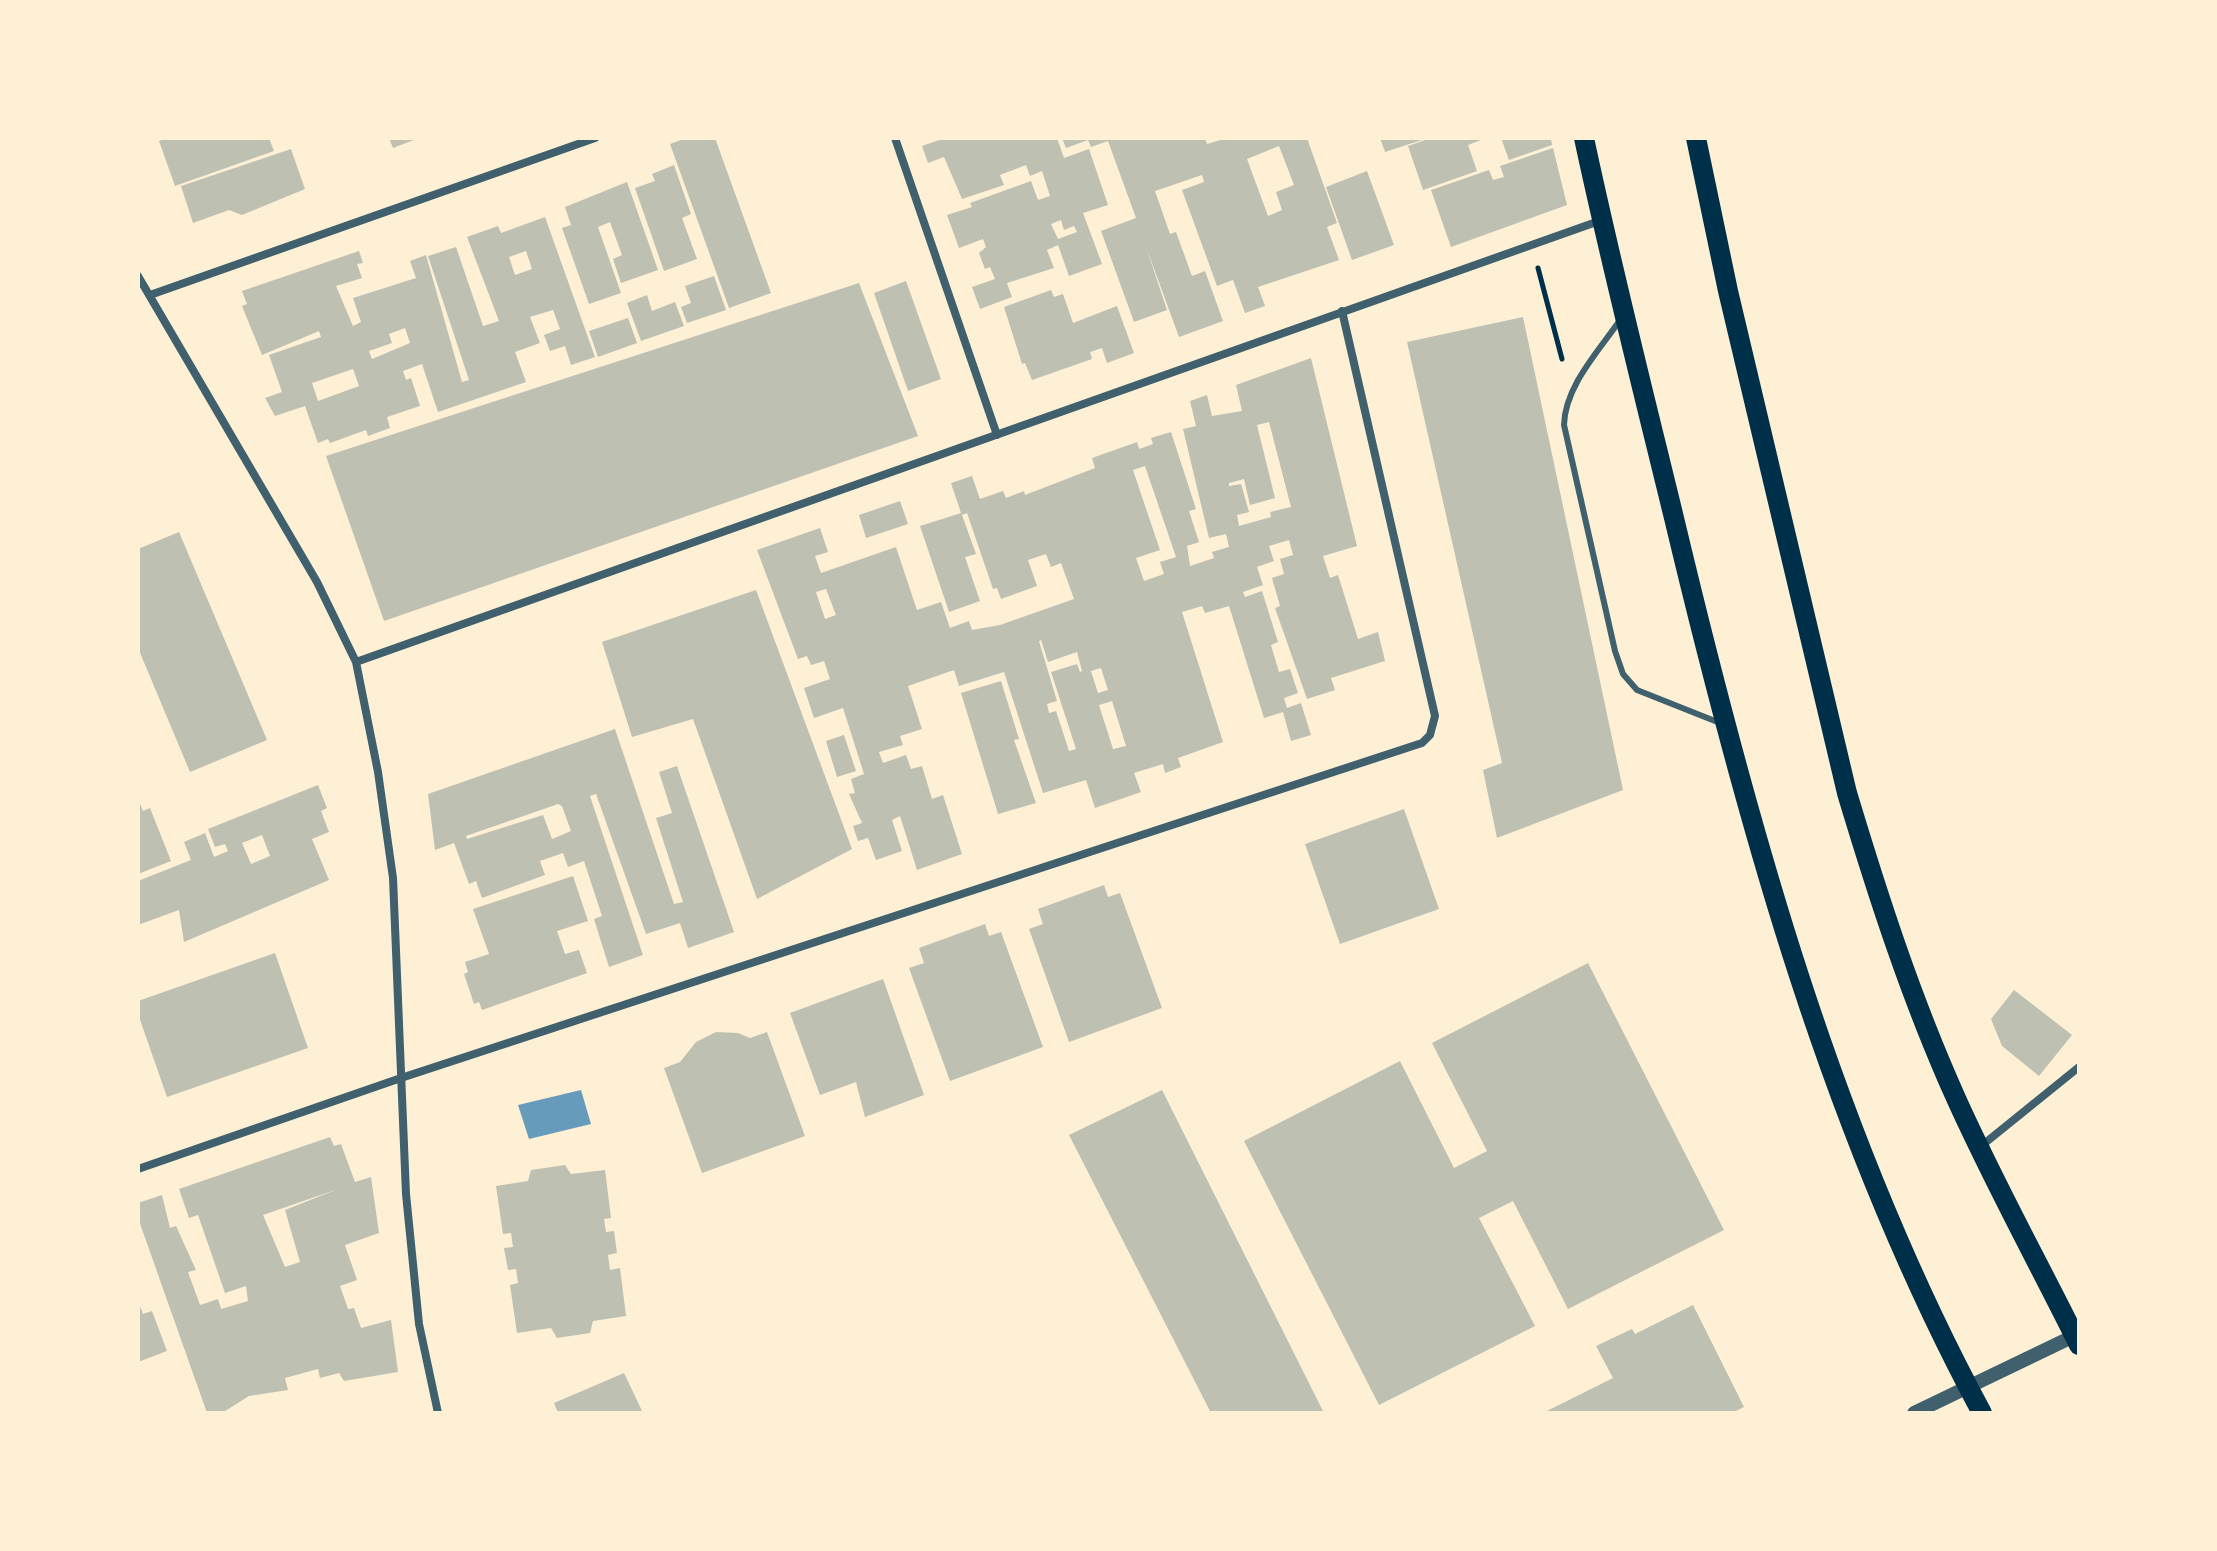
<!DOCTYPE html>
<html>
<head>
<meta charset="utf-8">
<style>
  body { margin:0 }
  #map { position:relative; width:2217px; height:1551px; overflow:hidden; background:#fdf0d5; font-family:"Alegreya Sans",sans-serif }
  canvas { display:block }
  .frame { position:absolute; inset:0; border:140px solid #fdf0d5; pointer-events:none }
</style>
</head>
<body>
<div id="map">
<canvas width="2217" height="1551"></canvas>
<div class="frame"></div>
</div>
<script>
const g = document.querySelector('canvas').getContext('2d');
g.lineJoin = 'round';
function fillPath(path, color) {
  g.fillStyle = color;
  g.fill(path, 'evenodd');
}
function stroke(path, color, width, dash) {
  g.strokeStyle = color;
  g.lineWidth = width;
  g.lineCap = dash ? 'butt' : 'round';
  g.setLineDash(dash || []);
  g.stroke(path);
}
fillPath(new Path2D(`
  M581,1090L591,1124L529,1139L518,1105Z`), '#669bbc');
fillPath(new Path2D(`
  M167,138H269L274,151L175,186L159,141Z
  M389,138H419L393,148Z
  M686,138H715L771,293L729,308L670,144Z
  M945,138H1057L1064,158L1089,149L1108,205L1083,213L1102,264L1069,276L1058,245L1047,250L1054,268L1007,283L1012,297L980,309L972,287L995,279L990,267L985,269L979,253L986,247L983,239L959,248L947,215L972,207L970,203L1031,181L1038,200L1050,196L1042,171L1030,176L1026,165L1000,175L1004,185L962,199L944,157L928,163L922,146ZM1061,220L1064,230L1074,226L1077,232L1058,239L1051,224Z
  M1062,138H1205L1207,144L1227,138H1307L1337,223L1327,227L1339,260L1258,287L1265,306L1245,313L1233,280L1217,286L1182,190L1204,182L1202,175L1155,191L1170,234L1176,232L1192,276L1205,271L1223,321L1179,337L1146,247L1167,310L1134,322L1101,231L1136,218L1108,141L1091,147L1088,140L1066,148ZM1279,146L1294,185L1276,192L1282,210L1268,216L1247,159Z
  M1380,138H1425V139L1385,152Z
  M1431,138H1486L1468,145L1477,171L1423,190L1408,146Z
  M1501,138H1551L1552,145L1509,160Z
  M1553,148L1567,205L1451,247L1431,190L1489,170L1493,180L1504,177L1500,166Z
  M291,149L305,189L242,215L229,210L193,223L181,186Z
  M674,165L691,214L682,218L697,259L664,271L635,188L655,181L652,174Z
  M1367,171L1394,245L1352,260L1326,187Z
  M627,182L658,270L621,283L613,259L622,255L610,222L598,227L621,293L589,304L562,228L571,225L565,207Z
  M545,217L595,357L571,365L565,346L550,351L544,335L560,329L553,310L530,317L540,343L515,352L526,382L438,412L422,364L403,371L406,380L411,378L420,406L387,417L390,428L368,436L366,430L330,443L328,439L318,443L305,406L275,416L265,398L282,392L269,355L321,337L319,331L262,355L242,306L247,304L242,291L359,251L363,263L357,264L362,278L336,286L353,326L361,322L353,298L416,278L410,261L426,255L462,382L469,380L428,256L456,247L483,326L499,321L467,237L498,226L501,233ZM526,251L532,269L515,275L509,257ZM405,328L410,343L372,359L369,351L392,343L389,334ZM353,369L359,386L318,401L312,383Z
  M714,276L726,310L687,323L681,307L691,303L685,286Z
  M906,281L941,379L908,391L874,293Z
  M859,283L918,436L384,621L326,456Z
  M1051,290L1054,297L1063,294L1073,323L1117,306L1134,353L1107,363L1102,348L1090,352L1092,359L1032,380L1025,363L1022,364L1004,307Z
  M647,295L652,311L675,302L684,326L641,341L627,303Z
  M1523,317L1623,790L1497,838L1483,770L1502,763L1407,342Z
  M628,318L637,343L598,357L589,331Z
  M1311,358L1357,546L1323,556L1330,578L1338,575L1358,639L1378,632L1385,661L1331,678L1335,690L1307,699L1275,608L1280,606L1272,578L1284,574L1280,559L1293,555L1289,540L1269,546L1274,561L1257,567L1263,585L1243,592L1245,597L1262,591L1278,642L1271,645L1279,672L1290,669L1298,693L1284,698L1287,708L1301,703L1311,735L1291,741L1283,712L1264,718L1229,606L1205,613L1202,606L1182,612L1223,742L1178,758L1181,767L1165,773L1163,764L1134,773L1141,792L1095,808L1086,780L1043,793L1004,672L959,686L954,670L908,686L922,729L900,736L903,745L879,752L883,763L906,755L911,769L922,766L932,799L943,795L962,854L917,870L900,816L892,820L902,851L876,860L868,838L858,841L853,826L862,823L849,794L855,793L851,779L864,774L843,708L814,718L804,688L830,679L824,661L811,665L807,656L798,659L757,550L820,528L828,552L815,556L821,573L896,547L917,610L941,602L950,628L969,621L972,630L1000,625L1074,599L1061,563L1051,567L1046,554L1028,560L1037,586L1001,599L997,588L993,589L967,513L962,515L976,554L965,557L980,601L949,612L920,526L961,513L951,483L972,476L980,499L1003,491L1006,498L1024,491L1025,495L1095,468L1092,458L1137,442L1139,449L1153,444L1151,438L1171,432L1196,509L1189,511L1199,542L1187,546L1190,566L1214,558L1212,552L1229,547L1226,534L1209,538L1183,429L1196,426L1190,401L1207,395L1212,416L1242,411L1236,385ZM1269,422L1291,507L1270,512L1271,517L1239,526L1237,515L1249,512L1241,484L1229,486V483L1244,479L1250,505L1275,498L1257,425ZM1145,466L1176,557L1160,562L1164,574L1144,581L1136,558L1160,550L1133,470ZM826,589L836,615L825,619L816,592ZM1041,640L1048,662L1077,652L1082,671L1080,672L1077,664L1051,672L1076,749L1069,751L1056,711L1049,713L1047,704L1057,701L1039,641ZM1101,668L1108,690L1098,693L1091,671ZM1112,701L1126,746L1113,749L1099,705Z
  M900,501L908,524L866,538L859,515Z
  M179,532L267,740L190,772L138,648V549Z
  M756,590L852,849L757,899L693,719L632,737L602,642Z
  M1001,681L1019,739L1014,740L1036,803L998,814L961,693Z
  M615,729L674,904L683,902L656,818L672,813L659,772L677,766L734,932L688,948L680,923L646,934L596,794L590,796L643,955L609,967L594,919L602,916L584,861L568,867L563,853L540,861L545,875L482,898L476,881L469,884L454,843L435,850L428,794ZM558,804L562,806L571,831L552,839L543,815L467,839L466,836Z
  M844,735L856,771L837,777L826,741Z
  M318,785L327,808L321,811L329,832L312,839L329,880L184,942L179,910L138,925V881L191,860L184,842L205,833L214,857L228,851L225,844L215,847L208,829ZM262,835L270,856L251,864L242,843Z
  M138,799L143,811L150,808L171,861L138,874Z
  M1404,809L1439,909L1340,944L1305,844Z
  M573,876L588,921L557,931L565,954L579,950L587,973L482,1010L479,1002L474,1004L464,974L468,972L465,962L489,954L473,909Z
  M1104,885L1108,897L1120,893L1162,1008L1069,1042L1029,929L1043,924L1038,909Z
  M985,924L989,936L1001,932L1043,1047L950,1081L909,968L924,963L919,948Z
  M275,953L308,1048L167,1097L138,1014V1001Z
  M1588,963L1724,1230L1568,1309L1513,1201L1479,1218L1535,1326L1379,1405L1244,1141L1400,1061L1454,1168L1487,1151L1432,1043Z
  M883,979L924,1095L865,1117L856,1082L820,1095L790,1013Z
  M2014,990L2072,1035L2039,1076L2002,1046L1991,1019Z
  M716,1032L738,1033L750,1038L767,1032L805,1136L702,1173L664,1068L680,1062L696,1042Z
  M1162,1090L1324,1413H1211L1069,1135Z
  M330,1137L334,1146L341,1144L355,1182L371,1177L379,1233L345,1245L357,1280L340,1286L348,1309L354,1308L361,1328L391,1320L398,1372L344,1381L339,1373L320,1378L318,1369L285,1378L288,1390L249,1396L222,1413H207L138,1218V1203L162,1195L170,1228L176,1226L196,1270L188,1272L200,1305L218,1299L221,1309L248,1301L246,1286L225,1293L198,1215L189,1218L179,1189ZM338,1189L285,1210L300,1262L285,1267L263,1215Z
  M565,1165L571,1174L605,1170L611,1218L604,1219L606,1232L614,1231L617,1253L608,1255L610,1270L620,1268L626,1316L593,1321L590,1333L557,1338L551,1328L517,1333L510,1285L518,1283L516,1269L508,1270L504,1248L513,1247L511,1233L503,1234L496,1186L528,1181L531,1170Z
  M138,1301L143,1314L152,1311L167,1351L138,1362Z
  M1693,1305L1744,1407L1732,1413H1543L1613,1378L1596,1346L1632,1329L1635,1334Z
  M624,1373L643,1413H558L554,1403Z`), '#bec0b2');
stroke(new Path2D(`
  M1538,268L1562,359`), '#003049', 5);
stroke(new Path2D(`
  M1620,320C1599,351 1565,386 1564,425L1615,651L1623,674L1637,690L1720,723`), '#3f606c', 6);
stroke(new Path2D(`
  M895,138L997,435
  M138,276L317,582L356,662L378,772L393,878L406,1194L419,1324L438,1413
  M150,295L595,138
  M356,662L1602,220
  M1980,1147L2079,1067
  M138,1169L401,1078L1422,743L1430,735L1435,716L1342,311`), '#3f606c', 8);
stroke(new Path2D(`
  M1914,1413L2074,1336`), '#3f606c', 14);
stroke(new Path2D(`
  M1584,138C1611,265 1643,391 1674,518C1747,824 1832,1135 1982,1413
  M1696,138L1728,291L1847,793C1878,896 1911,998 1955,1096C1993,1181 2038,1262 2079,1345`), '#003049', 20);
</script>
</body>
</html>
